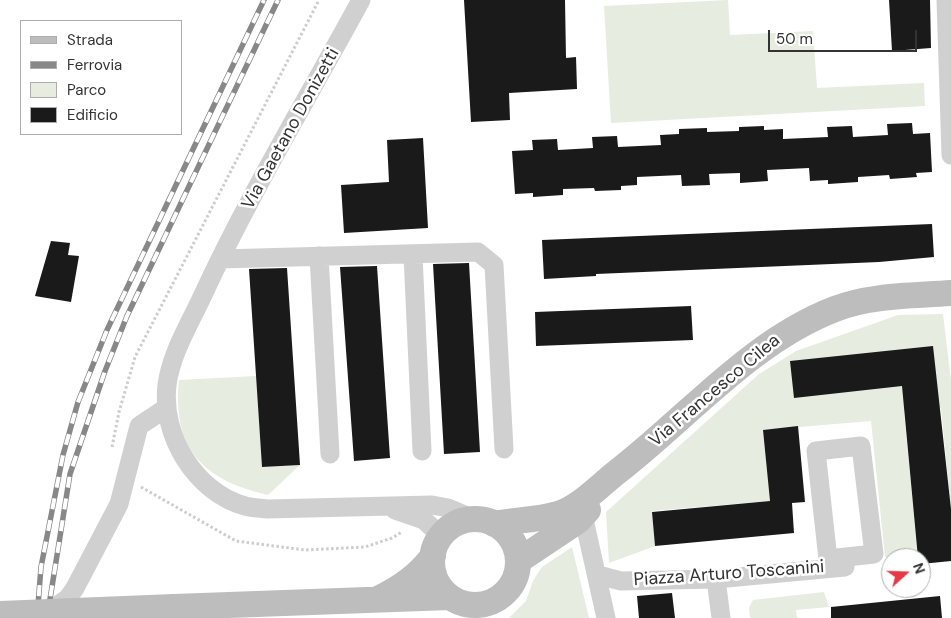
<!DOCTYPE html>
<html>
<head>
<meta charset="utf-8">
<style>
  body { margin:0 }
  #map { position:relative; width:951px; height:618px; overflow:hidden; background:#fff; font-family:"DM Sans",sans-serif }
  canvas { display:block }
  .legend { position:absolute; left:20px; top:20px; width:162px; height:115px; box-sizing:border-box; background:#fff; border:1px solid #adadad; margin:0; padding:6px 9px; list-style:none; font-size:15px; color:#333 }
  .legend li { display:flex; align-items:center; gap:10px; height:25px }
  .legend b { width:25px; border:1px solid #adadad }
  .north { position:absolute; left:881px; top:548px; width:50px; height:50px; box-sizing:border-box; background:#fff; border:1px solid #adadad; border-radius:50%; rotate:70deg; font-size:14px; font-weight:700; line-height:20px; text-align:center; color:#333 }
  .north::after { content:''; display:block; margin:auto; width:18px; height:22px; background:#e63946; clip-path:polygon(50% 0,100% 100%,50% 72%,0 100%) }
  .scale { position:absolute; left:768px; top:30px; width:149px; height:22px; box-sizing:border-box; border:2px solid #333; border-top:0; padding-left:6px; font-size:15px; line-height:18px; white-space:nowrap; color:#333; -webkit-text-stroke:4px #fff; paint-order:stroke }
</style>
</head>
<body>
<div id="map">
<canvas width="951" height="618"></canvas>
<ul class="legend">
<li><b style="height:6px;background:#bdbdbd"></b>Strada</li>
<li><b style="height:6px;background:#888"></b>Ferrovia</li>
<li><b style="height:14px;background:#e6ecdf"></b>Parco</li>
<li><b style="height:14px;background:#1a1a1a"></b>Edificio</li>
</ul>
<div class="north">N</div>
<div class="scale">50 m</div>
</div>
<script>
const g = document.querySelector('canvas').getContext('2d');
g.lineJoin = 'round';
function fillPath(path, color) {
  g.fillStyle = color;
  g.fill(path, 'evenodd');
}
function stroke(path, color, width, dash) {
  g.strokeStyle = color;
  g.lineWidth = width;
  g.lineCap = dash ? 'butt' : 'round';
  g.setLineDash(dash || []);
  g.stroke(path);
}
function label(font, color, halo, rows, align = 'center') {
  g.font = font + ' "DM Sans",sans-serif';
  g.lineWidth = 5;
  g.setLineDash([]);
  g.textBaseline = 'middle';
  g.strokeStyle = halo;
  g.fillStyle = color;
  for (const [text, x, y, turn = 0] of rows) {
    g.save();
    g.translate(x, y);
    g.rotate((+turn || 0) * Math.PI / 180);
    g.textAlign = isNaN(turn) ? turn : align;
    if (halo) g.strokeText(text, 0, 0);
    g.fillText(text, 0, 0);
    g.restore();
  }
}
fillPath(new Path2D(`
  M728,0L730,35L813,31L817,88L924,83L925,106L611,123L604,6Z
  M943,314L951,380V509L941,408L904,411L918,558L885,557L871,421L763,430L770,501L652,511L655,546L609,563L606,512L759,374L796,351L898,315Z
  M256,376L262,467L300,465L268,495C203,480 172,449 179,380Z
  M572,547L589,618H509L526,601L533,581L542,567Z
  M824,592L829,607L796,610L797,618H750L749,608L753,600Z`), '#e6ecdf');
fillPath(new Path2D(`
  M464,0H565L566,58L576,57L577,89L509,93L510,120L471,122Z
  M889,0H930L931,48L892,51Z
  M912,123L913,134L930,133L932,172L916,173L917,177L890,179L889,175L858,177V182L828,184V180L810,181L809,168L767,170L768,181L740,183V173L709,174L710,185L682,186L681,175L637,177V185L621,186V190L595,191L594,188L563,189V195L533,197V193L515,194L512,151L533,150L532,140L557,139L558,150L593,148L592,137L617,136L618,147L661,145L660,135L679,134V129L707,128V132L739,131V127L764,126V130L783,129V139L828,137L827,127L852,126L853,137L888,135L887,124Z
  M423,138L428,228L344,233L341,185L389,182L387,140Z
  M932,224L934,257L879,262L596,274V276L544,279L542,240Z
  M51,241L70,243L68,255L79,256L71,302L35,296Z
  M469,263L480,452L444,454L433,264Z
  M377,266L390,458L354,461L340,267Z
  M287,268L300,465L262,467L249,269Z
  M691,306L693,340L536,346L535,312Z
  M933,346L951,509V561L921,564V558H918L902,386L794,398L790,361Z
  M798,426L805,502L792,503L794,533L655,546L652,512L770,501L763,430Z
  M672,593L675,618H639L637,596Z
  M940,596L942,618H831V607Z`), '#1a1a1a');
stroke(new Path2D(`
  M112,447L119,412L135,357L319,0
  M141,487L236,541L305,550L365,547L392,538L402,532`), '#cdcdcd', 3, [2.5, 2.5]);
stroke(new Path2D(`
  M361,0C308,98 249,195 202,297C189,325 171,354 167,385C161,435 195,492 245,506C252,508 260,508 268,509L432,505L448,508L474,519
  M946,0L951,155
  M413,255L422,451
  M319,256L330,454
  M220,259L478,252L494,265L504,449
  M861,446L874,554L828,559L816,451Z
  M395,510L424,520L441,536
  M583,515L606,618
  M598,575L621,581L716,579L845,567
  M716,579L721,618
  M47,613L68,598L75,588L119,504L139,426L166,408`), '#d0d0d0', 19);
stroke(new Path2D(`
  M432 562a43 43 0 1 1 86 0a43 43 0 1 1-86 0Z
  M494,524C515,520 538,520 558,514C580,507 599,486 617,472C687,418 751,341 835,309C870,295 913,296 951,293
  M518,561L578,521L588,510
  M378,599C400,588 418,576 433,556
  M174,607L450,597`), '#bdbdbd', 26);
const rail = new Path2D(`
  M37,618L41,567L63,455L78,402L107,330L264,0
  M47,618L70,474L105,371L127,316L278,0`);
stroke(rail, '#888', 5.5);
stroke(rail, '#fff', 4, [11]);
stroke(new Path2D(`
  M0,614L174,607`), '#bdbdbd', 26);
label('18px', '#333', '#fff', [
  ["Via Gaetano Donizetti",291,129,-61],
  ["Via Francesco Cilea",715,391,-40],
  ["Piazza Arturo Toscanini",729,574,-4]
]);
</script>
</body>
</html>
